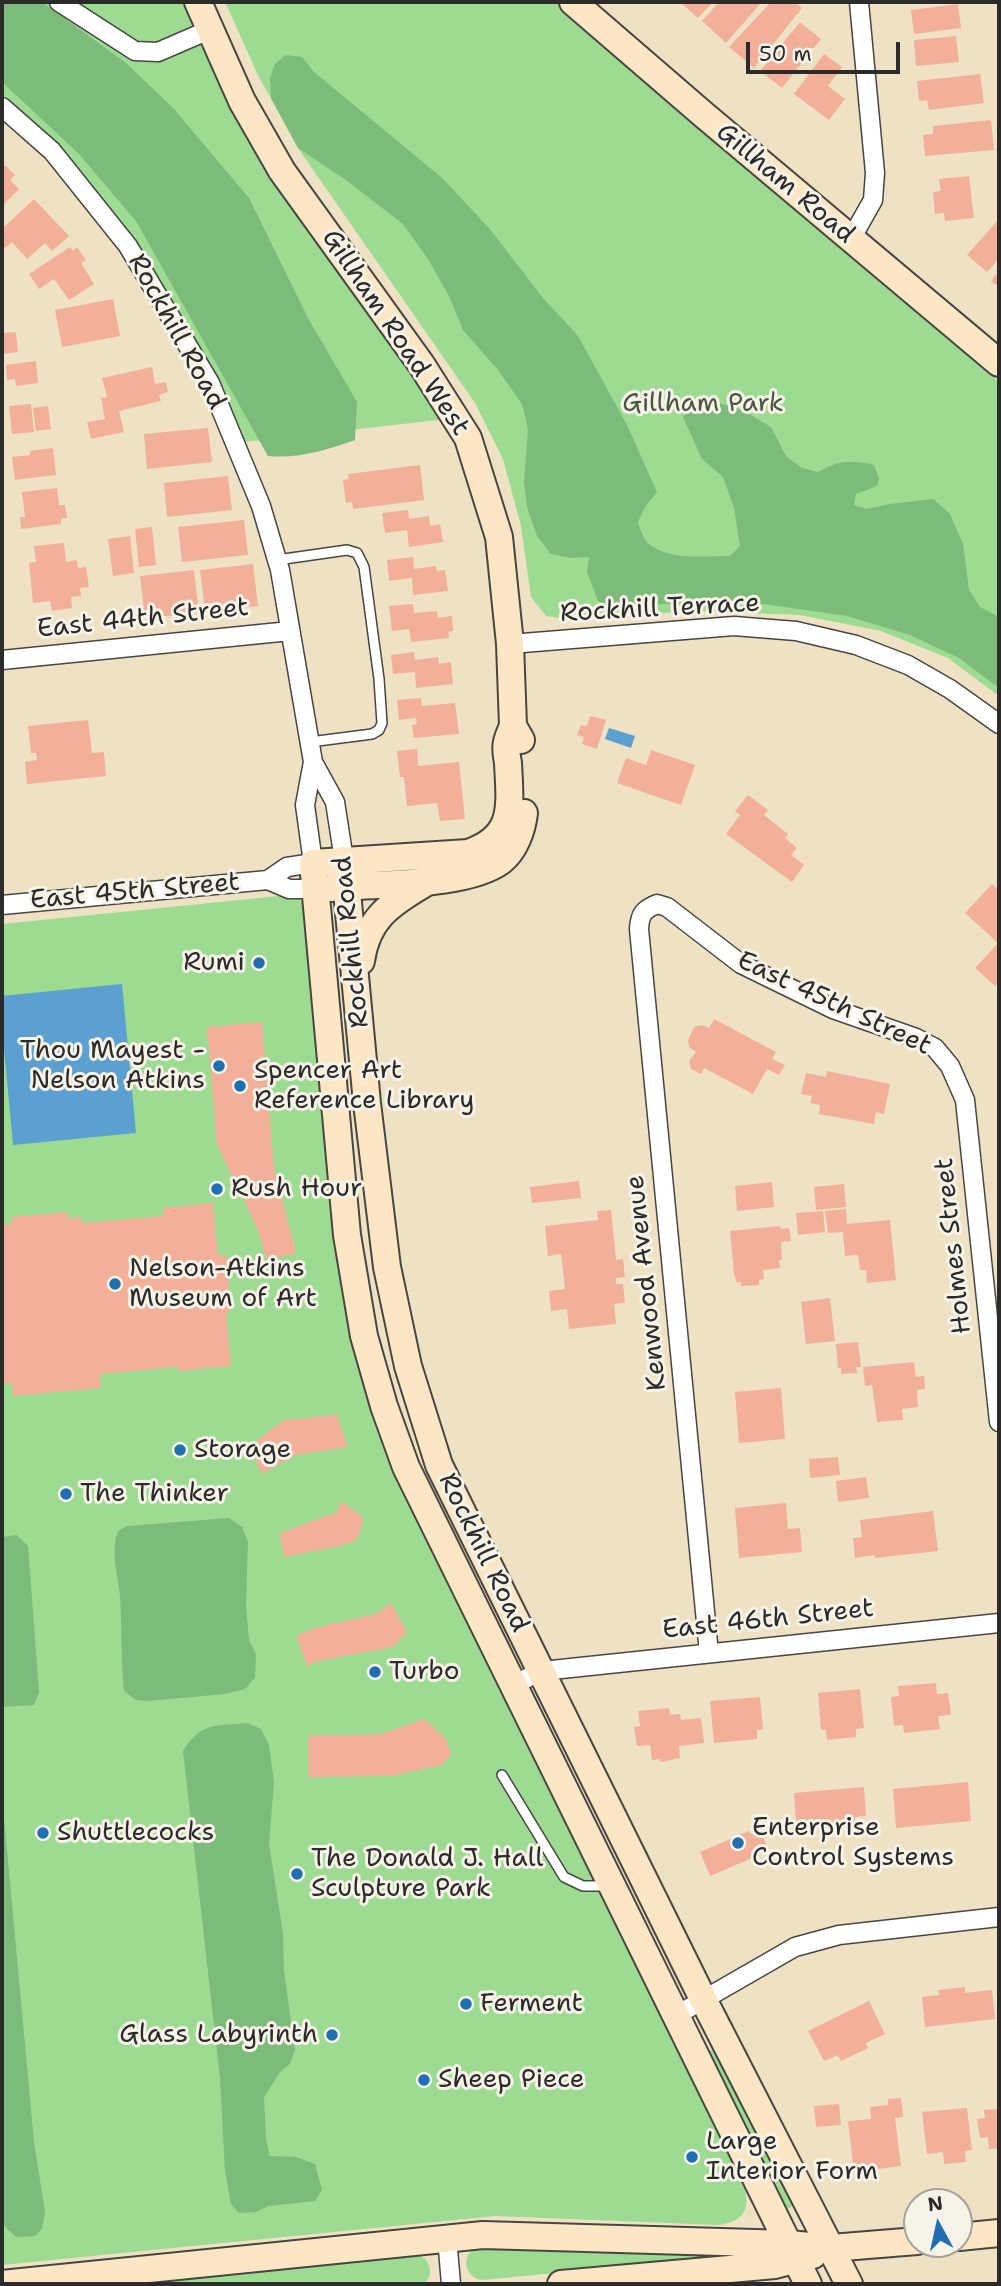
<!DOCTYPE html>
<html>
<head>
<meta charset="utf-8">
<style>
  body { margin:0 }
  #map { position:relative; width:1001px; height:2286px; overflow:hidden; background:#efe1c4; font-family:"Shantell Sans",sans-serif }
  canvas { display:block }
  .frame { position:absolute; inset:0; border:4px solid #2b2b2b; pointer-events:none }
  .north { position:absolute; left:903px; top:2188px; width:70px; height:70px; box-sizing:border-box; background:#f7f3e8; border:2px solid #a5a39c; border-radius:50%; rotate:352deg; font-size:19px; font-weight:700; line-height:28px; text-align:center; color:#2b2b2b }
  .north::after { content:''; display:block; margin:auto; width:24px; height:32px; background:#1f6fb2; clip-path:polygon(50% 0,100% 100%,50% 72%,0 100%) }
  .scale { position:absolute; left:746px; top:42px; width:154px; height:32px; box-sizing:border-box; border:4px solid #2b2b2b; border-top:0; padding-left:9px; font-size:21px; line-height:24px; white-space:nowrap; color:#2b2b2b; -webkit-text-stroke:5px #f7f3e8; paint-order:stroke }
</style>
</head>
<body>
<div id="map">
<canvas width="1001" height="2286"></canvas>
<div class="frame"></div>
<div class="north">N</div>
<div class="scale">50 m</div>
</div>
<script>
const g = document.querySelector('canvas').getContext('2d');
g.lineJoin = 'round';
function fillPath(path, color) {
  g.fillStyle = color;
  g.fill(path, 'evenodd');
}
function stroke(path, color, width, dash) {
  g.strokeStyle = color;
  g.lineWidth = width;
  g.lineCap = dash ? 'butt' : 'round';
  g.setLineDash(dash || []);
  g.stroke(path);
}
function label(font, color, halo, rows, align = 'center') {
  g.font = font + ' "Shantell Sans",sans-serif';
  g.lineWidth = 6;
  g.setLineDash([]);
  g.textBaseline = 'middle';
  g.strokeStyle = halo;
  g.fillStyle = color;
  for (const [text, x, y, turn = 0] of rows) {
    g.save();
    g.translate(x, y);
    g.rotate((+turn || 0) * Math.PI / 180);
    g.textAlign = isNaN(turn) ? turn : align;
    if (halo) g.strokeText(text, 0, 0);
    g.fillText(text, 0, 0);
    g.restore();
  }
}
fillPath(new Path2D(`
  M2,2H188L447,419L244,442L227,399L154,272L92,186L51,139L2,94Z
  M225,2H557L999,382V696L948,658L881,631L800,615L699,611L565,619L546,616L531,597L521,526L503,459L475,403L298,148L258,75Z
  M289,895C298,897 302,899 306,908L368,1391L400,1486L744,2183C750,2209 746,2221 718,2225L495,2216L2,2265V924Z
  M718,2047L796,2205L783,2211L704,2054Z
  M474,2248L726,2253L723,2257L482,2280C465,2277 461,2258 474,2248Z
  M413,2252C428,2256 437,2272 424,2284H89Z`), '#9cdb91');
fillPath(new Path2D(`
  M2,2H42L126,63L173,108L249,198L309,320L357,402L355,440C327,450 298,459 268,456L136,221L78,153L2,82Z
  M286,55L302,57L314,72L441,177L489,228L543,298L578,336L627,425L657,492L645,507L638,522C640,528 643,538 647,542C666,561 705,556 730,556L740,546L734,508L723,477L702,459L683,417L693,405L713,401L744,411L771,427L786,456L802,468L818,472C839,460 851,460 874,465L879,478L877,486L856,494L854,505L866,509L890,504L933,499L950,514L963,544L969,590L980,607L999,617V688L959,658L910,635L847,616L764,604H666L609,608L598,601L587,572L589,557L571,558L551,554L537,536L527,507L524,481L528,429L522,404L498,370L463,330L449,296L428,259L403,224L346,180L298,148L271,98L270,78L275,64Z
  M229,1518L242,1527L248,1542L246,1605L249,1640L256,1654L255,1678L245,1689L225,1694L147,1701L136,1700L124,1691C121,1659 122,1628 120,1596C118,1574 110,1552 118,1531L127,1526Z
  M17,1535L28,1546L39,1692L34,1705L2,1707V1537Z
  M247,1723L261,1729L269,1745L274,1782L269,1844L283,1933L284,1971L295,2050L290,2064L281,2071L264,2097L266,2139L270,2156L296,2157L315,2164L322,2190L315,2201L268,2206L256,2212L239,2213L231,2204L225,2171L220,2078L183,1751C201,1722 215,1726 247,1723Z
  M2,1796L34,2142L45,2212L42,2229L35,2236L16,2237L2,2224Z`), '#7dbb7b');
fillPath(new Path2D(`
  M609,728L635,736L631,748L605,739Z
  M122,984L136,1133L13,1145L2,1027V996Z`), '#5ba0d0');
fillPath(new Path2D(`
  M680,2H713L698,18Z
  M719,2H762L726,43L702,21Z
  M771,2H794L802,8L754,68L729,47Z
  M958,4L961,28L914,34L911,10Z
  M800,22L821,39L782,88L760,71Z
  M956,36L959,62L916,66L914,40Z
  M824,54L842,67L828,86L845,99L829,120L794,94Z
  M980,74L984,103L929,110L927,100L919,101L917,81Z
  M991,120L994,150L925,156L923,135L933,134V126Z
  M5,165L15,175L10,180L19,189L2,206V168Z
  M969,176L974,218L945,221L944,213L935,214L933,192L941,191L939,179Z
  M34,199L69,236L52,251L45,243L27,259L12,242L5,248L2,244V229Z
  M999,219V259L987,272L967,255Z
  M70,247L73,251L77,247L86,260L81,263L94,284L69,300L54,279L39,289L29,274Z
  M999,271V287L991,281Z
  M113,299L120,336L62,347L55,310Z
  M16,332L18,352L2,354V333Z
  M36,361L38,383L16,386L15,379L7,380L6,365Z
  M152,367L155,384L166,382L168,392L159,395L161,401L119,411L124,432L91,439L87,422L105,419L101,398L107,397L102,378Z
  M31,404L34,432L12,434L9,406Z
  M48,406L51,429L36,431L33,408Z
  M208,428L212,462L147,469L144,434Z
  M53,448L56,475L15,480L12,457L30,455V451Z
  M420,465L424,500L353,509L352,502L346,503L343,480L349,479L348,474Z
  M228,476L232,510L167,517L164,483Z
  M57,488L59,505H65L67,518L61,519V524L21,529L20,517H25L22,492Z
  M408,510L409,519L429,516L430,526L440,524L443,542L409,547L407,530L385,533L382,513Z
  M244,520L248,555L182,562L178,527Z
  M152,527L156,565L139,567L135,529Z
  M130,536L134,573L113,576L108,539Z
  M64,543L66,562L77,560L78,568L86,567L89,587L80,588L81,596L71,597L72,608L52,611L50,601L33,603L29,563L36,562L34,546Z
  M413,557L414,569L436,566L437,571L445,570L448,591L413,595L412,578L389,581L387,560Z
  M253,564L258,606L205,611L200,570Z
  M194,570L199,613L145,618L140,576Z
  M413,604L414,613L437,611L438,618L452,616L453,631L448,632L449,638L411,642L409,629L392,631L389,606Z
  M414,652L415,660L438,657L439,664L451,662L453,684L416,688L415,672L393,674L391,655Z
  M421,698L422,706L455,703L459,734L414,738L412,725L417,724L416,718L399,720L397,700Z
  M590,716L606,720L597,749L582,744L584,737L577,735L581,725L587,726Z
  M88,720L92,753L104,752L106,776L27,784L25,762L37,760L36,753H31L28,726Z
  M417,749L418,766L459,762L465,819L440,821L437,803L407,806L404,777H400L397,751Z
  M651,750L695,765L681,805L617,783L626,758L646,765Z
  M748,795L768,810L764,815L788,834L785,838L797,848L791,855L804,865L792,882L726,834L740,815L735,811Z
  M992,884L999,890V981L995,986L975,968L998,943L965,913Z
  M714,1019L776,1052L772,1059L785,1065L779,1075L767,1069L753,1094L704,1068L701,1074L691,1069L689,1061L696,1052L689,1047L688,1040L694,1027L702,1025L709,1028Z
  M262,1022L274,1167L296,1253L267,1261L257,1228L217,1145L207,1027Z
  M827,1071L890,1084L884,1114L876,1112L874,1124L819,1114L820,1105L810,1103L812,1096L801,1094L806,1073L826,1077Z
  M579,1181L581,1198L532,1203L530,1187Z
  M772,1182L774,1207L737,1211L735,1186Z
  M844,1184L846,1207L816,1210L814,1187Z
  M213,1203L218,1256L226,1255L231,1312H226L231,1366L178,1371V1367L100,1374L101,1388L13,1396L12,1383L2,1384V1225L12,1224L11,1217L68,1212V1218L81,1217V1223L164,1216L163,1208Z
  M846,1209L847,1224L890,1220L896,1280L867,1283L866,1270H860L858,1255L845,1256L843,1232L828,1233L825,1211Z
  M611,1210L616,1260L623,1259L625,1277L616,1278V1284H623L625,1303L614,1304L616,1324L569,1329L567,1309L551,1311L549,1291L565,1289L561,1254L548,1256L545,1226L598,1220L597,1211Z
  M823,1211L825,1232L798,1235L796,1213Z
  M780,1226L781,1229L789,1228L791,1241L781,1242L782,1260H779L780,1268L763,1270L764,1279L759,1280V1285L741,1286V1282L737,1283L734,1274L730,1231Z
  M830,1298L835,1341L806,1344L801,1302Z
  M858,1342L861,1367H856L857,1373L841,1374V1368H838L836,1344Z
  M914,1362L916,1377L924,1376L925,1389L917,1390L918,1407L902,1409L903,1420L877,1422L872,1385L865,1386L863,1367Z
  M781,1388L785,1439L739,1443L735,1392Z
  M337,1415L348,1447L296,1455L262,1474L249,1446L256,1441L284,1420Z
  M838,1457L840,1475L810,1478L809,1459Z
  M866,1477L869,1498L838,1502L836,1481Z
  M341,1501L363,1517L360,1534L354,1541L340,1546L284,1557L280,1533L337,1512Z
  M786,1503L788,1529L800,1528L802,1552L739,1558L735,1508Z
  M933,1511L938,1551L875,1558V1555L855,1558L853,1538L862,1537L860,1520Z
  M391,1603L407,1632L393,1647L319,1661L307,1666L296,1636L315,1628L375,1614Z
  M936,1683L937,1694L948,1693L951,1715L938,1716L940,1729L904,1733L903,1725L894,1726L891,1697L899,1696L898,1686Z
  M860,1689L864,1728L856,1729V1737L827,1740L826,1729L821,1730L818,1693Z
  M760,1697L763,1729L757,1730V1739L714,1743L710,1701Z
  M669,1708L670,1715L680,1714L681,1720L701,1718L704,1743L679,1746L680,1758L661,1762L660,1759L652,1760L650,1745L637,1746L634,1727L640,1726L638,1711Z
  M424,1719L446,1739L451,1754L442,1765L391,1776L308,1777V1736L381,1734Z
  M968,1782L971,1821L896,1828L893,1789Z
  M864,1787L866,1816L855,1817L856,1824L812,1828L811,1821L796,1823L794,1793Z
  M760,1830L768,1848L758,1852L759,1855L710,1876L700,1852L749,1831L751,1834Z
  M965,1987V1993L992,1990L995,2019L925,2027L922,1997L939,1995L938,1990Z
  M869,2001L885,2034L866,2043L868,2048L841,2061L838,2055L824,2061L808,2031Z
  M901,2098L903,2117L895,2118L901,2166L854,2172L848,2121L871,2119L870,2107L888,2105V2099Z
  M839,2104L841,2125L816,2127L814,2106Z
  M967,2108L972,2150L965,2151L966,2162L944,2164L943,2152L927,2154L922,2112Z
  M999,2109V2148L989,2149L988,2137L980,2138L977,2119L985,2118L984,2110Z`), '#f2b099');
const lane = new Path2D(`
  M277,560L347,550L357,553L364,567L379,679L382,723L379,730L372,734L310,742
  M502,1775L564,1877L583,1886H608`);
const street = new Path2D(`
  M59,2L135,51L158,52L209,30
  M2,107L52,151L128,246L210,383L261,506L280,570L313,762L305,805L313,863L287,867L268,880
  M851,239L873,200L875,173L859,2
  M510,644L734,626L796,631L856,645L908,665L950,689L999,724
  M2,660L290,631
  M313,762L335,802L344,860
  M2,905L268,880L289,889H316
  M709,1653L639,929C640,914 643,910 657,904L667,907L741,964L833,1009L916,1038L935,1048L950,1066L965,1100L999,1422
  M512,1685L542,1671L999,1623
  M675,2016L795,1947L839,1935L999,1917
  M447,2238L451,2284`);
const secondary = new Path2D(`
  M198,2L242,101L282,171L421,364L468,438L499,537L510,644L513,726L521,740
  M573,2L704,115L999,363
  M513,726C511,731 508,737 507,742C505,748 507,757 508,763C510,806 516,837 468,853L313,863L347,1235L364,1336L384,1406L406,1467L808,2284
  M344,860L367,1103L387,1267L408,1366L439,1465L703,1999L849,2284
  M331,888C376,883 466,887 501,861C515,850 522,830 524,813
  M361,961C367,918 391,903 427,882
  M959,2237L999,2233
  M2,2284L483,2235L789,2244L831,2248L917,2241
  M561,2284L775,2265L813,2255`);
stroke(lane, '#484642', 12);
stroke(street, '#484642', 21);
stroke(secondary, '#484642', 30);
stroke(lane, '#fff', 9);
stroke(street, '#fff', 18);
stroke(secondary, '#fce6c4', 26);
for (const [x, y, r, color] of [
  [259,963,7,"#1f6fb2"],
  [219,1066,7,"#1f6fb2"],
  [240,1086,7,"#1f6fb2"],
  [217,1189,7,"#1f6fb2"],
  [115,1284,7,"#1f6fb2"],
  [180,1450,7,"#1f6fb2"],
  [66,1494,7,"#1f6fb2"],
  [375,1672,7,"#1f6fb2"],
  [43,1833,7,"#1f6fb2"],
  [738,1843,7,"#1f6fb2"],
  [297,1874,7,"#1f6fb2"],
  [466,2004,7,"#1f6fb2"],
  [332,2035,7,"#1f6fb2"],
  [424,2080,7,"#1f6fb2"],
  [692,2157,7,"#1f6fb2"]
]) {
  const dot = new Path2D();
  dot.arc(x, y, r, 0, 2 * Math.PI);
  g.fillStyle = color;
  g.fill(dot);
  stroke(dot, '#f7f3e8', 2.5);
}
label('26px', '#2b2b2b', '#f7f3e8', [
  ["Gillham Road",785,184,40],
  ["Rockhill Road",176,332,61],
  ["Gillham Road West",395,333,56],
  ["Rockhill Terrace",660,609,-3],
  ["East 44th Street",143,619,-6],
  ["East 45th Street",135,892,-5],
  ["Rockhill Road",352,942,-96],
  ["East 45th Street",834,1004,25],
  ["Holmes Street",954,1246,-96],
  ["Kenwood Avenue",647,1283,-96],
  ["Rockhill Road",483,1553,64],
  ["East 46th Street",768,1620,-6]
]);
label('26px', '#475744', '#f7f3e8', [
  ["Gillham Park",703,404]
]);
label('26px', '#2b2b2b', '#f7f3e8', [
  ["Rumi",245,963,"right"],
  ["Thou Mayest -",205,1051,"right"],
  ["Nelson Atkins",205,1081,"right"],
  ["Spencer Art",254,1071],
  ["Reference Library",254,1101],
  ["Rush Hour",231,1189],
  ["Nelson-Atkins",129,1269],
  ["Museum of Art",129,1299],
  ["Storage",194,1450],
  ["The Thinker",80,1494],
  ["Turbo",389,1672],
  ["Enterprise",752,1828],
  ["Control Systems",752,1858],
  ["Shuttlecocks",57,1833],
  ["The Donald J. Hall",311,1859],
  ["Sculpture Park",311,1889],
  ["Ferment",480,2004],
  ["Glass Labyrinth",318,2035,"right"],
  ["Sheep Piece",438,2080],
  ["Large",706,2142],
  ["Interior Form",706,2172]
], 'left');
</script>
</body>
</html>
